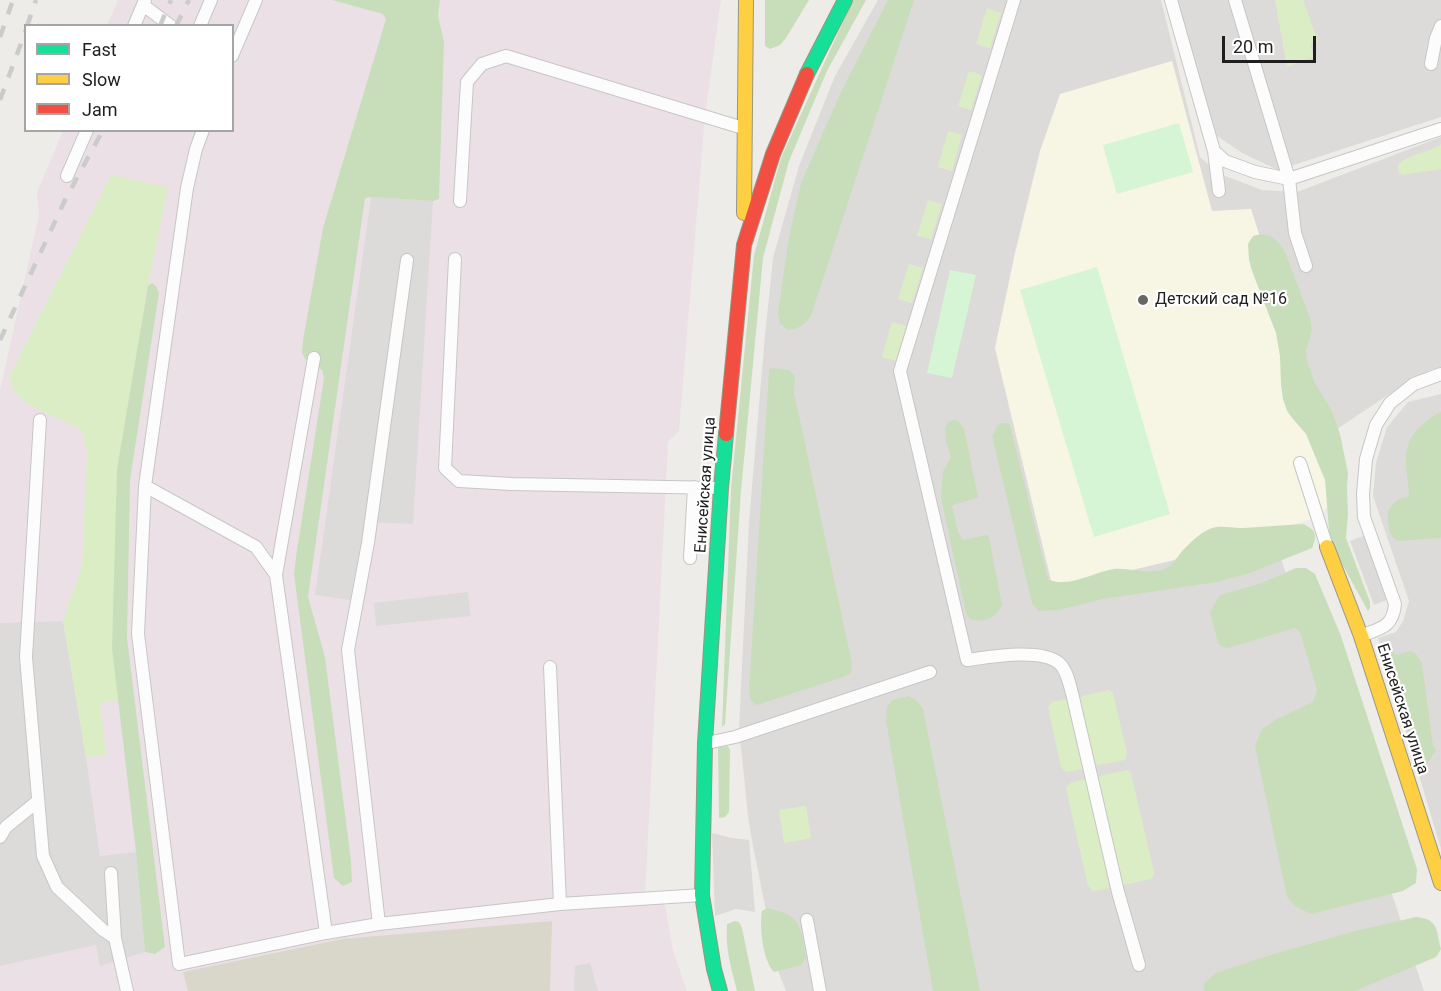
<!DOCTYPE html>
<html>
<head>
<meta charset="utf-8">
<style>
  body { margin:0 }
  #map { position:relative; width:1441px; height:991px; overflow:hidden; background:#eeece8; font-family:Roboto,sans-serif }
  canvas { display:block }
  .legend { position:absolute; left:24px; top:24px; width:210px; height:108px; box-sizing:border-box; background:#fff; border:2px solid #a5a5a5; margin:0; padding:8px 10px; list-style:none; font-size:18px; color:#1f1f1f }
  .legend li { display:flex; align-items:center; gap:12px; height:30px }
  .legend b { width:30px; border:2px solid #a5a5a5 }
  .scale { position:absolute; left:1222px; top:36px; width:94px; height:27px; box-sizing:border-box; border:3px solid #1f1f1f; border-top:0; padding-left:8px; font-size:18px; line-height:21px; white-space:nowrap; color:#1f1f1f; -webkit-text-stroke:4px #fff; paint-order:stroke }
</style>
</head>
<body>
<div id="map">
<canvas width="1441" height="991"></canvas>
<ul class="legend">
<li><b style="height:8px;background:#16e098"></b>Fast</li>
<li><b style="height:8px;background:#ffcf43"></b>Slow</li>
<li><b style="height:8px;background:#f24e42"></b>Jam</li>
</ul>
<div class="scale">20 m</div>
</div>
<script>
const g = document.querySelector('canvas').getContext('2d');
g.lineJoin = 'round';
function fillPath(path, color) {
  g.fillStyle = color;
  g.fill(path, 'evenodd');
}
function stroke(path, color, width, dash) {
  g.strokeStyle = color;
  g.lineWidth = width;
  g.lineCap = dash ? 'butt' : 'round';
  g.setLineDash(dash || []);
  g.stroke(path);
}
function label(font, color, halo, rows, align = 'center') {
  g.font = font + ' Roboto,sans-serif';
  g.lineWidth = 4.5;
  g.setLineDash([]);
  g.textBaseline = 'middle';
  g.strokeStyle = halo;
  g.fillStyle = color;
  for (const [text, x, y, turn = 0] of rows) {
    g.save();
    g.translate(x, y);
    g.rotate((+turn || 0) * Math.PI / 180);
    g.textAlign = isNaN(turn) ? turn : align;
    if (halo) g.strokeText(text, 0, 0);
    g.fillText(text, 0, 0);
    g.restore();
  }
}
fillPath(new Path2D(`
  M878,0H1161L1200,157L1220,174L1262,190L1297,192L1441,137V367L1431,370L1412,379L1256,483L1424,991H786L778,971L752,841L748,816L739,728L749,522L765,335L773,258L799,166L835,76Z
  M1177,0H1441V117L1278,170L1242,153L1217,136Z
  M1441,394V849L1378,638L1396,632L1403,621L1409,601L1373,496L1376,463L1387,427L1408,402Z`), '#dddbd9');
fillPath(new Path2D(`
  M118,0H721L705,116L679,431L668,442L645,898L665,905L673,950L687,991H0V390L39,215L37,192L63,131L232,130V26L107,25Z`), '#ece0e7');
fillPath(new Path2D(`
  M1172,61L1212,211L1251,209L1338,478L1333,501L1318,517L1195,555L1053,589L995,348L1015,253L1040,151L1060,94Z`), '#f7f6e4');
fillPath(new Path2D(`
  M1405,0H1440L1427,33L1418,35Z
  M988,140L1011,146L985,234L963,228Z
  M371,197L433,201L413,524L365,522L350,600L315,595Z
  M931,399L944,455L928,460L915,403Z
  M1366,535L1389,599L1374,605L1350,541Z
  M1441,544V603L1436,604L1430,546Z
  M468,592L471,616L376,626L374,603Z
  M1082,613L1092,664L1067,669L1064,663L1056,654L1042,649L1037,625Z
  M63,621L86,757L100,856L136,852L145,952L100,966L96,945L0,966V623Z
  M712,833L732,838L749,840L755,912L736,909L715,916Z
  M1142,893L1158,959L1101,975L1087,906Z
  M590,963L598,991H574L575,966Z`), '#dcdbd9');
fillPath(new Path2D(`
  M552,921L550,991H188L183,972L342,939Z`), '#d8d7c9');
fillPath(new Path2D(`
  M1275,0H1303L1318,41L1310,44L1314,57L1287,67Z
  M987,8L1001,13L990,48L976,44Z
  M969,71L982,75L971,110L958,106Z
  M948,131L962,135L952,171L938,167Z
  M1441,144V169L1402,175L1399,172L1398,165C1409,153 1428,154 1441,144Z
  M111,175L168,187L148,286L117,469L118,700L100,703L106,755L86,757L63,621L82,565L87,451L81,429L29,405L14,391L9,377Z
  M928,200L942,204L931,239L917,236Z
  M909,264L923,268L912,303L898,299Z
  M892,322L906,326L896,361L882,357Z
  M1109,690L1113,693L1127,753L1125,760L1097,765L1094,764L1079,701L1082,696Z
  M1067,699L1070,700L1085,766L1083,769L1066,772L1061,767L1048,707L1052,702Z
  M1127,770L1131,773L1154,873L1151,879L1123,885L1120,883L1097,780L1100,776Z
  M1086,779L1088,780L1112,885L1109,888L1093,891L1088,886L1066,788L1070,783Z
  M806,806L811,838L784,843L779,810Z`), '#dbedc5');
fillPath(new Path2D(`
  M332,0H440L438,16L444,42L439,199L433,201L372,197L365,198L308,597L325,657L351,861L352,882L343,886L334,878L294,574L296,557L324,378L322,370L305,359L302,352L303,340L323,228L386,19L383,14Z
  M765,0H809L786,38L780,45L770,49L765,46Z
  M853,0H866L827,71L789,161L763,258L741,491L725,724L722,727L731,489L754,255L781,158Z
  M888,0H914L811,316C804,325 799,329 788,330L780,324L778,313L788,243L801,183L842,90Z
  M1261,234L1271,236L1279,243L1286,254L1310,318L1312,330L1306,351L1307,361L1314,381L1332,411L1340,434L1348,473L1347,488L1348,514L1346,538L1370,602V608L1368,611L1330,542L1325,480L1306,434L1293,419L1287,411L1283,399L1281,385L1280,356L1276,333L1252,271L1249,260L1248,244L1253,236Z
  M152,283L156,286L159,293L130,480L127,638L165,947L155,954L145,952L136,852L112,648L117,469L148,286Z
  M771,368L789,370L795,376L794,392L852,663L851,673L843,677L757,705C750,702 750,697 749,689L769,370Z
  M1441,412V538L1397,541L1390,534L1387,514L1391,506L1399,499L1407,497L1409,494C1407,467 1399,446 1421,426C1427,420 1433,415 1441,412Z
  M956,420L959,422L964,428L978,497L977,498L956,504L952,506L958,532L963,540L987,535L989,537L1002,605C995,619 985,623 970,619L966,613L941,498L943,471L951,457L946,441L945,427L949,421Z
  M1002,423H1008L1010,425L1048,579C1068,589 1093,572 1114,569C1132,567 1152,577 1168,567C1174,563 1178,556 1183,550C1191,542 1201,532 1212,528C1221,525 1234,528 1244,528C1263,527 1283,525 1303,524C1316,530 1318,535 1312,548L1250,573L1217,582L1103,599L1059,610L1039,611L1032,603L992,436L997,426Z
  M1296,568H1306L1315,574L1341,636L1417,869L1416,883L1403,891L1311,914L1296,907L1287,897L1255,746L1262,729L1277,719L1313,702L1317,690L1300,632L1295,628L1228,648L1222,647L1218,643L1210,612L1220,595L1259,584Z
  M1384,643C1392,644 1390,651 1396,655L1411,651L1417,655L1422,664L1433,745L1436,750L1427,764L1420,767L1380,645Z
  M909,696L917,701L923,709L980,991H933L886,721L887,707L892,700Z
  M728,746L730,750L729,812L725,817L719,818L718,747Z
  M767,908C803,915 800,927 806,958L801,965L774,972C763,961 759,926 762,911Z
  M1416,917C1439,919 1436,930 1441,949L1436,957L1355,991H1204V983L1216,973L1270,955L1355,931Z
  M735,921L739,922L742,928L755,991H737C731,968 725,948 727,924Z`), '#c8debb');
fillPath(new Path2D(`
  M1179,123L1193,172L1117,194L1103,145Z
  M1097,267L1170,514L1094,537L1020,290Z
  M950,270L976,275L952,378L927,373Z`), '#d5f5d4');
const lane = new Path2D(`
  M1014,0L900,371L967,660C990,657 1040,648 1059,663C1067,670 1069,683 1072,693L1118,892L1139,965
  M1171,0L1214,151L1225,161L1255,172L1289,179L1441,129
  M1235,0L1289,179L1295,233L1306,266
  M143,5L171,26
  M134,26L145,0
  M200,26L211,0
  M232,56L256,0
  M1431,64L1436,38L1441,26
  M203,130L196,149L187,188L145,486L138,634L179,964L326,933L379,924L560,904L702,895
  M1214,151L1219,191
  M67,176L87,130
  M460,201L467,82L482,64L506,56L743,128
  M455,259L445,468L459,481L512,484L720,488
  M40,420L26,657L43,856L57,887L103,930L115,938L127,991
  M1300,463L1327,547
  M145,486L256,547L276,575L326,933
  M690,558L694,487
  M276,575L314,358
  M1363,635C1381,628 1393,627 1395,604L1364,517L1363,494L1366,459L1376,425L1390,403L1414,384L1441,374
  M550,667L560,904
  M707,743L735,737L930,672
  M0,837L6,827L38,801
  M111,873L115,938
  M807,920L820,991
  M379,924L348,650L368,543L407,260`);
const fast = new Path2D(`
  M807,74L845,0
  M720,991L714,969L702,895L705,743L721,488L726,434`);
const slow = new Path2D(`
  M744,213L746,0
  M1327,547L1361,636L1441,883`);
const jam = new Path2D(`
  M726,434L744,245L773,154L807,74`);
stroke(lane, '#c6c6c4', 14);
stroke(fast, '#97987f', 16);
stroke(slow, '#97987f', 16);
stroke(jam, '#97987f', 16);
stroke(lane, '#fcfcfc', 12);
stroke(fast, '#16e098', 14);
stroke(slow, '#ffcf43', 14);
stroke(jam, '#f24e42', 14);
stroke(new Path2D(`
  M27,26L36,0
  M160,26L171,0
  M176,26L189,0
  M0,37L13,0
  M0,100L26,30
  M0,340L65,200L103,130`), '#cbcbca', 4.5, [12, 12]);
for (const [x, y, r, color] of [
  [1143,300,6,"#676765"]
]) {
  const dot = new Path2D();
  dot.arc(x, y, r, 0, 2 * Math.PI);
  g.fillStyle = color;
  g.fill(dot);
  stroke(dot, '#fff', 2);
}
label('16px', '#1f1f1f', '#fff', [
  ["Детский сад №16",1155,300]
], 'left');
label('16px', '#1f1f1f', '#fff', [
  ["Енисейская улица",706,485,-86],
  ["Енисейская улица",1402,709,72]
]);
</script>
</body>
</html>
